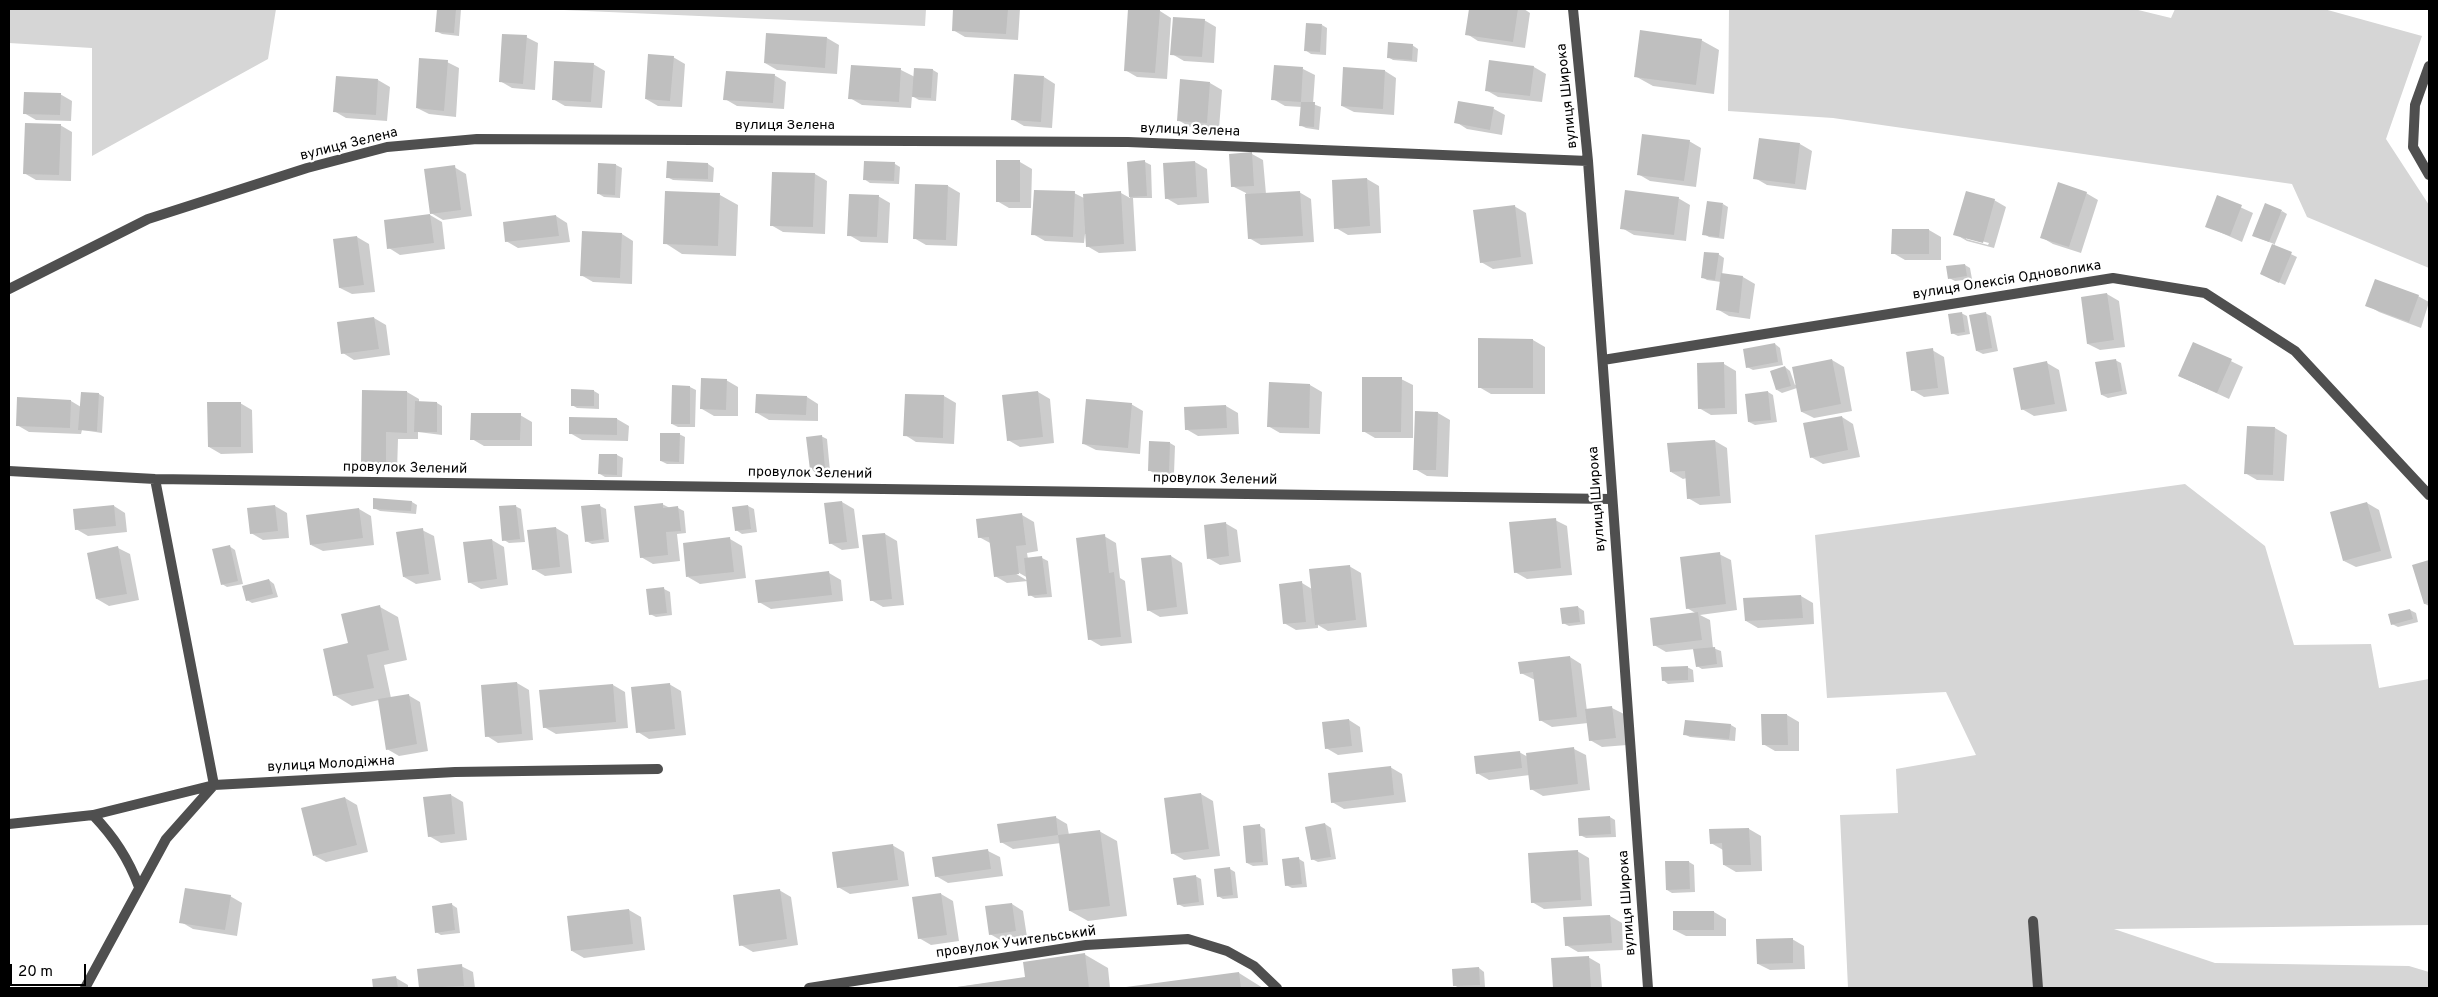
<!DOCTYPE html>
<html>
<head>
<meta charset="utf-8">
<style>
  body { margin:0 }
  #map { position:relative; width:2438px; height:997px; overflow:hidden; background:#fff; font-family:Overpass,sans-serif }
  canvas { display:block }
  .frame { position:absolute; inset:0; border:10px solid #000; pointer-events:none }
  .scale { position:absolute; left:10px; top:964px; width:76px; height:22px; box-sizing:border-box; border:2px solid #000; border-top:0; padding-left:6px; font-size:15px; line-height:18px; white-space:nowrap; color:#000; -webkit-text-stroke:4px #fff; paint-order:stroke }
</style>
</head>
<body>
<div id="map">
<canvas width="2438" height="997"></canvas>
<div class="frame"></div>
<div class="scale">20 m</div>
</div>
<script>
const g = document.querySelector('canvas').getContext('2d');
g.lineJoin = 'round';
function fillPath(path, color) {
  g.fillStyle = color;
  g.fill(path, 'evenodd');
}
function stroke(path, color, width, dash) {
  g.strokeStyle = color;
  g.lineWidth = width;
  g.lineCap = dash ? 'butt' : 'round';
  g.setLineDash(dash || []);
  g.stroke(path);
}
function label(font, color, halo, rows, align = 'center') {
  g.font = font + ' Overpass,sans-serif';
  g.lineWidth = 4.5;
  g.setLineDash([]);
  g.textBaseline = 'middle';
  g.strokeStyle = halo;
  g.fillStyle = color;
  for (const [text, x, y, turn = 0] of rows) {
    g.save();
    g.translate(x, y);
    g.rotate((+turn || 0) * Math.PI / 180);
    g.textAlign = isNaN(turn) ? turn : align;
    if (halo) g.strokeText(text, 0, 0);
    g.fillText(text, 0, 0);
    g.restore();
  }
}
fillPath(new Path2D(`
  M9,9H276L268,59L92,156V48L9,43Z
  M541,9H926L925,26Z
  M1729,9H2134L2171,18L2175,9H2324L2422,36L2386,139L2429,205V268L2307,217L2292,184L1833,118L1728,111Z
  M2185,484L2265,546L2294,645L2371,644L2379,688L2429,679V925L2114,929L2215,963L2409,966L2429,972V988H1848L1840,815L1898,813L1896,769L1976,755L1946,692L1827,698L1815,535Z`), '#d6d6d6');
fillPath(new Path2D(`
  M438,9H461L459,36L442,34L436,31Z
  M955,9H1020L1018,40L965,37L953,30Z
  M1129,9L1160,11L1171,18L1167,79L1137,77L1125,70Z
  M1471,9H1524L1530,13L1525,48L1478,41L1467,34Z
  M1204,20L1216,27L1214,63L1184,61L1172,54Z
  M1322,25L1327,28L1326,55L1311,54L1305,50Z
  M767,34L827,38L839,45L837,74L777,70L765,63Z
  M526,37L538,43L535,90L512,88L500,81Z
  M1701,40L1719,50L1714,94L1653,86L1635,76Z
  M1412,45L1418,49L1417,62L1393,60L1388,57Z
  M673,57L685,64L682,107L658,106L646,99Z
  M447,62L459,68L456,117L429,114L417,108Z
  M1490,62L1534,67L1546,74L1542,102L1498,97L1486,90Z
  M593,64L605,71L602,108L565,106L553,99Z
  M1303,69L1315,75L1313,104L1321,107L1319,130L1306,128L1300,125L1302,107L1285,106L1273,99Z
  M901,70L915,77L933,70L938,73L936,101L919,100L912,96L911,108L862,105L850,98Z
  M1385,71L1396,78L1394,115L1354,112L1342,106Z
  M774,75L786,82L784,109L737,106L725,99Z
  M1044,77L1055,84L1052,128L1024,126L1012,119Z
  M378,80L390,87L387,121L346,118L334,111Z
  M1210,83L1222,90L1219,129L1190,127L1178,120Z
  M60,94L72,101L71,121L36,120L24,113Z
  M1494,109L1505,115L1502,135L1467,129L1456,122Z
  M60,125L72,132L71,181L36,180L24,173Z
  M1689,141L1701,148L1696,187L1650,181L1638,174Z
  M1800,144L1812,151L1806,190L1767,185L1755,178Z
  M1252,154L1263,160L1266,194L1299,192L1311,199L1314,242L1261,245L1249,238L1246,193L1232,186Z
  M1020,162L1032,169L1031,208H1009L997,201Z
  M1145,162L1151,165L1152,198H1133L1136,251L1099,253L1087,246L1086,234H1085L1084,243L1045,241L1033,234L1074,193L1084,198L1121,193L1130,198L1128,163Z
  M1195,162L1207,169L1209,203L1178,205L1166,198L1164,164Z
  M600,164L616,165L622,168L620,198L604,197L599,194Z
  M708,164L714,168L713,182L673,180L667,177Z
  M895,164L900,167L899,184L870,183L864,179Z
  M454,167L466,174L472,216L443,220L431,213Z
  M773,173L815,174L827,181L825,234L783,232L771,225Z
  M1367,179L1379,186L1381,233L1348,235L1336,228Z
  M948,186L960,193L957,246L926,245L914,238Z
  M2086,193L2098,200L2081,253L2053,244L2041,237Z
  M720,195L738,205L736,256L682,254L665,243Z
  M878,196L890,203L888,243L861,242L849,235Z
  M2218,197L2253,213L2242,242L2206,226Z
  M1678,198L1690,205L1686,241L1634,235L1622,228Z
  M1994,200L2006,207L1994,248L1967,241L1955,234ZM1966,237L1989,243L1988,245L1966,239Z
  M1723,204L1728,207L1724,239L1709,237L1704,234Z
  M1514,206L1526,213L1533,264L1493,269L1481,262Z
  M2282,211L2287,214L2274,246L2297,257L2285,285L2261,274L2274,244L2259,238Z
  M430,215L442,222L445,249L400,255L389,248Z
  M556,216L567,223L570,242L518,248L506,241Z
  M1893,230H1929L1941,237V260H1905L1893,253Z
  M622,234L633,241L632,284L593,282L581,275Z
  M357,237L369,244L375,292L352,294L340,288L334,240Z
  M1718,254L1724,258L1722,275L1743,277L1755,284L1750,319L1729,316L1717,309L1721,282L1707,280L1702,277Z
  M1965,265L1970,268L1972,279L1955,281L1949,278Z
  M2107,294L2119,301L2125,347L2100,350L2088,344L2082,298Z
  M2418,296L2429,302L2421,328L2379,312L2367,305Z
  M1961,313L1967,316L1970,334L1958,336L1952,333Z
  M1985,313L1991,316L1998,351L1983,354L1977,351Z
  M374,318L386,325L390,355L354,360L343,353Z
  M1480,340H1533L1545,347V394H1491L1479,387Z
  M2194,343L2243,367L2229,399L2179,376Z
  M1775,344L1780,348L1783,365L1753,370L1747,367Z
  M1932,350L1944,357L1949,394L1924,397L1912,390Z
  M1832,360L1844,367L1852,411L1814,418L1802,412L1797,388L1782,393L1777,390L1785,367L1790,371L1795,385Z
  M2115,360L2121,363L2127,394L2108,398L2102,395Z
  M2047,363L2059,370L2067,411L2034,416L2022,409Z
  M1724,364L1736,371L1737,414L1711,415L1699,408Z
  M1401,379L1413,385V438H1375L1363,431Z
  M726,380L738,387V416H714L702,409Z
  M1310,385L1322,392L1320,434L1280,433L1268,426Z
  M673,387H690L696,390L695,427H678L672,424Z
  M594,391L599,394V409L577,408L572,405Z
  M407,392L419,399V403H437L442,406V435L418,432V439H398L397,472L374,471L363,464Z
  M1038,392L1050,399L1054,443L1020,447L1008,440Z
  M1768,392L1773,395L1777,422L1755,425L1749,422Z
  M99,394L104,397L102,433L82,430L81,434L29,432L17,425L18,399L71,401L81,407Z
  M906,395L944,396L956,403L954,444L916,442L905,435Z
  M807,397L818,404V421L769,420L757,413Z
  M240,403L252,410L253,453L221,454L209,447Z
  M1131,404L1143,411L1140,454L1096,450L1084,444Z
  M1226,406L1238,413L1239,434L1198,436L1186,429V408Z
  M1438,413L1450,420L1448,477L1427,476L1415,469Z
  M520,415L532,422V446H484L472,439Z
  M1842,417L1853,424L1860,457L1823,464L1811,457Z
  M617,419L629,426L628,441L582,440L570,433Z
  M2275,428L2287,435L2284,481L2257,480L2245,473Z
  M679,434L685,437L684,464H667L661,461Z
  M821,436L827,439L830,471L816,473L811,469Z
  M1715,441L1727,448L1731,503L1700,505L1688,498L1687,478L1683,479L1671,472Z
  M1170,443L1175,446L1174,474H1155L1149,470Z
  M600,455H617L623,458L622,477H605L600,474Z
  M412,502L417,505L416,514L380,511L374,508Z
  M842,502L854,509L859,548L842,550L830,543Z
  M2367,503L2379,510L2392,558L2356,567L2344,561Z
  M662,504L670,508H678L684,511L686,533L677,534L680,561L653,564L641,557Z
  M114,506L125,513L127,532L88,536L76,529Z
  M275,506L287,513L289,538L263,540L251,533Z
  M515,506L521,509L525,542L509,543L504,540Z
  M600,506L606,509L609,542L592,544L586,541L583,507Z
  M748,506L754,509L757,532L742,534L736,530L733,508Z
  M359,509L371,516L374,545L323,551L311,545Z
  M1022,515L1034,522L1038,551L1027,553L1028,559L1042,558L1048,561L1052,597L1035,598L1030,595L1028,578L1014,570L1013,572L1028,581L1007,583L995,576L992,544L979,537L977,520Z
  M1555,520L1567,526L1572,575L1527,579L1515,572Z
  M1225,523L1237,530L1241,562L1220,565L1208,558Z
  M556,528L568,535L572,573L545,576L533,569Z
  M422,530L434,536L441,580L416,584L404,577Z
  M885,534L897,541L904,605L883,607L871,600Z
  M1104,536L1116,543L1120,578L1125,581L1132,643L1101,646L1089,639Z
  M730,539L742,546L746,578L700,584L688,577Z
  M492,540L504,547L508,585L481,589L469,582Z
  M229,546L235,550L243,584L227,587L222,584Z
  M118,548L130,554L139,600L109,606L97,599Z
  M1719,554L1731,560L1737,610L1700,615L1710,620L1713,648L1721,651L1723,667L1702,669L1697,666L1695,649L1666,652L1654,645L1697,614L1687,608Z
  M1171,556L1182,563L1188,614L1160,617L1148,610Z
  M2429,561V606L2425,604L2413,566Z
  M1349,566L1361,573L1367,627L1328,631L1318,625V628L1296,630L1284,623L1302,583L1312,589Z
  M829,573L841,580L843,601L771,609L759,602Z
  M269,580L274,584L278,597L252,603L247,600Z
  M664,589L670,592L672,615L656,617L650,614Z
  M1801,596L1813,603L1814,624L1758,628L1746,621L1745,599Z
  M380,607L398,617L407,660L384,665L391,698L408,695L420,702L428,751L399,756L387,749L379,700L352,706L334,695L349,644Z
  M1578,607L1584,611L1585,624L1569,626L1563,623Z
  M2410,610L2416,613L2418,622L2398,627L2392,624Z
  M1570,657L1581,664L1587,711L1612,708L1624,714L1627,745L1602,747L1590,740L1588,723L1552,727L1540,720L1535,680L1521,673Z
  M1687,667L1693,670L1694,682L1668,684L1663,680Z
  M517,683L529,690L533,740L498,743L487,736L482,686Z
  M669,684L681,691L686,735L649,739L638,732Z
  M613,685L625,692L628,728L556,734L544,727Z
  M1763,715H1787L1799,722V751H1775L1763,744Z
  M1349,720L1360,727L1363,752L1338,755L1326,748Z
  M1731,725L1736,728L1735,741L1690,737L1684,734Z
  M1574,749L1586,755L1590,790L1543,796L1531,789L1530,775L1489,780L1477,773L1519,752L1528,757Z
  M1390,767L1402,774L1406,802L1344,809L1332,802Z
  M1201,794L1213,801L1220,856L1184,860L1172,853Z
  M451,795L463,802L467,840L441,843L429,836Z
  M345,798L357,805L368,852L326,862L315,856Z
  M1055,817L1067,824L1069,835L1099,831L1117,841L1127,916L1088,921L1070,911L1061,843L1013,849L1001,842Z
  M1610,817L1615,820L1616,837L1586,838L1580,835Z
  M1325,824L1331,828L1336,859L1318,862L1312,859Z
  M1260,826L1265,829L1268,865L1253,866L1247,863Z
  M1749,829L1761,836L1762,871L1736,872L1724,865L1723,850L1711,843V830Z
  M892,845L904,852L909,886L850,894L838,887Z
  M988,851L1000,857L1003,876L948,883L936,876Z
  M1577,851L1589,858L1592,906L1544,909L1532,902Z
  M1299,859L1304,862L1307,887L1292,888L1286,885Z
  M1689,862L1694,865L1695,892L1672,893L1667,890Z
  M1230,869L1235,872L1238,898L1223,899L1218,896Z
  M1195,876L1201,879L1204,905L1184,907L1178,904Z
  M779,890L791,897L798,945L753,952L741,945Z
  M941,894L953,901L959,941L931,945L919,938Z
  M230,896L242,903L237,936L193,929L181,922Z
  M451,904L457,908L460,933L441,935L436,932Z
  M1012,904L1023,911L1027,937L1002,941L990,934Z
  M629,910L641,917L645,950L584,958L572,951Z
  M1674,912H1714L1726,919V936H1686L1674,930Z
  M1610,916L1622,923L1623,950L1578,952L1566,945Z
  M1792,939L1804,946L1805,969L1770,970L1758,964Z
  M1084,954L1108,968L1110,988H950L1026,978Z
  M1588,957L1600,964L1602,988H1554L1552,960Z
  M461,966L473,972L475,988H421L418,971Z
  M1479,968L1484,972L1485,987L1459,988L1454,985Z
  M1239,973L1263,988H1127Z
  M396,978L408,985V988H375L374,980Z
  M1422,987L1425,988H1401Z`), '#0003');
fillPath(new Path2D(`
  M437,9H456L454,33L435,32Z
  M953,9H1008L1006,34L952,31Z
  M1128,9L1160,10L1155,73L1124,71Z
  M1469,9H1518L1513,42L1465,35Z
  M1173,17L1205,19L1202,57L1170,55Z
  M1306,23L1322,24L1320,52L1304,51Z
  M1640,30L1702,39L1696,85L1634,77Z
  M766,33L827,37L825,68L764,63Z
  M502,34L527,35L523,84L499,82Z
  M1388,42L1413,44L1412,60L1387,58Z
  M648,54L674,56L670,101L645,99Z
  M419,58L448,60L444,111L416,108Z
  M1489,60L1534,66L1530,96L1485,91Z
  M554,61L594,63L591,102L552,100Z
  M851,65L901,68L899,102L848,99Z
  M1274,65L1303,67L1301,102L1271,100Z
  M1343,67L1385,70L1383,109L1341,106Z
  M914,68L933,69L931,98L912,97Z
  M726,71L775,74L773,103L723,100Z
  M1014,74L1044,76L1041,122L1011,120Z
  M336,76L378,79L376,115L333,112Z
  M1180,79L1210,82L1207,123L1177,121Z
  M24,92L61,93L60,115L23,114Z
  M1458,101L1494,107L1490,130L1454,123Z
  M1301,102H1315L1314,127L1299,126Z
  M25,123L61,124L59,175L23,174Z
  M1642,134L1690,140L1684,181L1637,175Z
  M1759,138L1800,143L1795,184L1753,179Z
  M1252,152L1254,186L1231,187L1229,154Z
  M996,160H1020V202H996Z
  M1145,160L1147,196L1129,197L1127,162Z
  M667,161L708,163V179L666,178Z
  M864,161L895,162L894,181L863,180Z
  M1195,161L1197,197L1165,199L1163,163Z
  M598,163L616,164L615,195L597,194Z
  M455,165L461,210L430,214L424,169Z
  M772,172L815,173L813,227L770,226Z
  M1367,178L1370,226L1334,229L1332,180Z
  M2058,182L2087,192L2069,247L2040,238Z
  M915,184L948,185L946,240L913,239Z
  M1034,190L1075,191L1073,237L1031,235Z
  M1625,190L1679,197L1674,235L1620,229Z
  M665,191L720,193L718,246L663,244Z
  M1121,191L1124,244L1086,247L1083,194Z
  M1300,191L1303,236L1248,239L1245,194Z
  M1966,191L1995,199L1983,243L1953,235Z
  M849,194L879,195L877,237L847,236Z
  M2217,195L2242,205L2230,236L2205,227Z
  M1707,201L1723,203L1719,237L1702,235Z
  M2265,203L2282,210L2269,242L2252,236Z
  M1515,205L1521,257L1480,263L1473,210Z
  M430,214L434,243L387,249L384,220Z
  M556,215L559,236L505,242L503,222Z
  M1892,229H1929V254H1891Z
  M582,231L622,233L620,278L580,276Z
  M357,236L364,285L339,288L333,239Z
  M2272,244L2292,252L2279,283L2260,274Z
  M1704,252L1719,253L1715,280L1701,278Z
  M1965,264L1967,276L1948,279L1946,266Z
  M1721,273L1743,276L1739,313L1716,310Z
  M2375,279L2419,295L2409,322L2365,306Z
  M2107,293L2114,340L2087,344L2081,297Z
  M1962,312L1965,332L1951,334L1948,314Z
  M1986,312L1992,348L1976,351L1969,315Z
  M374,317L379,349L341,354L337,322Z
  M1478,338L1533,339V388H1478Z
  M2193,342L2232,359L2217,393L2178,376Z
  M1775,343L1778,362L1746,368L1743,349Z
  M1933,348L1938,388L1911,391L1906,352Z
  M1832,359L1841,404L1801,412L1792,367Z
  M2116,359L2122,391L2101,395L2095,362Z
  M2047,361L2055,404L2021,410L2013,368Z
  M1724,362L1725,408L1698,409L1697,363Z
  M1785,366L1791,386L1776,390L1770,371Z
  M1362,377H1402L1401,432H1362Z
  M701,378L727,379L726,410L700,409Z
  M1269,382L1310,384L1309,428L1267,427Z
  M672,385L690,386V424H671Z
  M571,389L594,390V406H571Z
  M362,390L407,391V433L386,432V466L361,465Z
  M1038,391L1043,437L1007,441L1002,395Z
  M1768,391L1771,420L1748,422L1745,394Z
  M81,392L99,393L97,431L78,430Z
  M756,394L807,396L806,415L755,413Z
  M905,394L944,395L943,438L903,436Z
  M17,397L71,400L70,428L16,426Z
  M1086,399L1132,403L1128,448L1082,444Z
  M415,401L437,402V432H414Z
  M207,402H241V447H208Z
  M1226,405L1227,428L1185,430L1184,407Z
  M1415,411L1438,412L1436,470H1413Z
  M471,413H521L520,440H470Z
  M1842,416L1848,450L1810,458L1803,423Z
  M569,417L617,418V435L569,434Z
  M2247,426L2275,427L2273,475L2244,474Z
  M660,433H680L679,462L660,461Z
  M822,435L825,468L810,470L806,437Z
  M1715,440L1720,496L1687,499L1685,471L1670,472L1667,443Z
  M1149,441L1170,442L1169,472L1148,471Z
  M599,454H617V475L598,474Z
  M373,498L412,501L411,511L373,509Z
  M842,501L847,542L829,544L824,503Z
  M2367,502L2381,551L2343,561L2330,512Z
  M663,503V508L678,506L681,531L666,532L668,555L640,558L634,506Z
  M600,504L604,539L585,542L581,506Z
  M114,505L116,526L75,530L73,509Z
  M275,505L278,531L250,534L247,508Z
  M516,505L520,539L502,541L499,506Z
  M748,505L751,529L735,531L732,507Z
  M359,508L363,538L310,545L306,515Z
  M1022,513L1026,545L1016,546L1019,574L994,577L989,537L978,538L976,519Z
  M1556,518L1561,568L1514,573L1509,522Z
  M1226,522L1229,556L1207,559L1204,525Z
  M556,527L560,567L532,570L527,530Z
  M423,528L429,574L403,577L396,532Z
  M885,533L892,599L870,601L862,535Z
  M1105,534L1109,573L1114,572L1121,637L1088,640L1076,538Z
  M730,537L734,572L686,577L683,543Z
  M492,539L497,579L468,583L463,542Z
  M230,545L238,581L221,585L212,549Z
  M118,546L127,594L96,599L87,553Z
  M1720,552L1726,604L1686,609L1680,557Z
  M1171,555L1177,607L1147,611L1141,558Z
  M1042,556L1047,594L1028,596L1024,558Z
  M2429,560V603L2424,604L2412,565Z
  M1350,565L1356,620L1315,625L1309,569Z
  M829,571L832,595L758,603L755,580Z
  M269,579L273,594L246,601L242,586Z
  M1302,581L1306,622L1283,624L1279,584Z
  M664,587L667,613L649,615L646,589Z
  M1801,595L1803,618L1745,621L1743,598Z
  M380,605L389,650L367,655L374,688L333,696L323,649L348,643L341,614Z
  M1578,606L1580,622L1562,624L1560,608Z
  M2410,609L2413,619L2391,625L2388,614Z
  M1698,612L1702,640L1653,646L1650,618Z
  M1715,647L1717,664L1696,667L1693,649Z
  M1570,656L1577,717L1539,721L1533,672L1520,674L1518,662Z
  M1688,666V680L1662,681L1661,667Z
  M517,682L522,734L485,737L481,685Z
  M670,683L675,729L636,733L631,687Z
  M613,684L616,722L543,728L539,690Z
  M409,694L417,744L386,750L378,699Z
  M1612,706L1616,738L1589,741L1585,709Z
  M1761,714H1787L1788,745H1762Z
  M1349,719L1352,746L1325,749L1322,722Z
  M1685,720L1731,724L1729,739L1683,735Z
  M1574,747L1578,784L1530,790L1526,753Z
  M1520,751L1522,768L1476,774L1474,756Z
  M1391,766L1394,795L1331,803L1328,773Z
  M1201,793L1209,849L1171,854L1164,798Z
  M451,794L455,834L428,837L423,797Z
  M345,797L357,845L313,856L301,808Z
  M1056,816L1058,835L1000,843L997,824Z
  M1610,816L1611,834L1579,836L1578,818Z
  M1325,823L1331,857L1311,860L1305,827Z
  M1260,824L1263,862L1246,863L1243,826Z
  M1749,828L1751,865H1723L1722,843L1710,844L1709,829Z
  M1100,830L1110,906L1069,911L1058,835Z
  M893,844L898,880L837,888L832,852Z
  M988,849L991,869L935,877L932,857Z
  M1578,850L1581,900L1531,903L1528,853Z
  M1299,857L1302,884L1285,886L1282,859Z
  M1665,861H1689L1690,889L1666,890Z
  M1230,867L1233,895L1217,897L1214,869Z
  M1196,875L1199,902L1177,905L1173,878Z
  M185,888L231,895L225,930L179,923Z
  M780,889L787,939L739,946L733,895Z
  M941,893L947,935L918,939L912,897Z
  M452,903L455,930L435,933L432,906Z
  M1012,903L1016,931L989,935L985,906Z
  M629,909L633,944L571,951L567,916Z
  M1673,911H1714V930H1673Z
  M1610,915L1612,943L1565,946L1563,917Z
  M1793,938V963L1757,964L1756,939Z
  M1085,953L1089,988H950L1025,977L1023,962Z
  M1589,956L1591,988H1553L1551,958Z
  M462,964L464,986L419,988L417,969Z
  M1479,967L1480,985L1453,986L1452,969Z
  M1239,972L1241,988H1126V987Z
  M396,976L398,988H373L372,979Z`), '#bfbfbf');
stroke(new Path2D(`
  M2033,921L2038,988`), '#4f4f4f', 10);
stroke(new Path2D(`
  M1573,9L1588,161L1648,988
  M2429,66L2415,105L2413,147L2429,175
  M9,289L148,219L307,168L387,147L477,139L1128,142L1588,161
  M1603,360L2113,278L2205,293L2295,351L2429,495
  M9,471L155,479L1611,499
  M93,815C114,837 128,858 139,887
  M9,824L93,815L214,785L455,772L658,769
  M85,988L166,839L214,785L155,479
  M809,988L1086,945L1188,939L1227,951L1254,966L1277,988`), '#4f4f4f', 10);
label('14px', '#000', '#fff', [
  ["вулиця Широка",1568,96,-96],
  ["вулиця Зелена",785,126],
  ["вулиця Зелена",1190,131,2],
  ["вулиця Зелена",349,145,-14],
  ["вулиця Олексія Одноволика",2007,281,-9],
  ["провулок Зелений",405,469,1],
  ["провулок Зелений",810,474,1],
  ["провулок Зелений",1215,480,1],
  ["вулиця Широка",1598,499,-94],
  ["вулиця Молодіжна",331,765,-3],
  ["вулиця Широка",1628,903,-94],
  ["провулок Учительський",1016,943,-8]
]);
</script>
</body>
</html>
